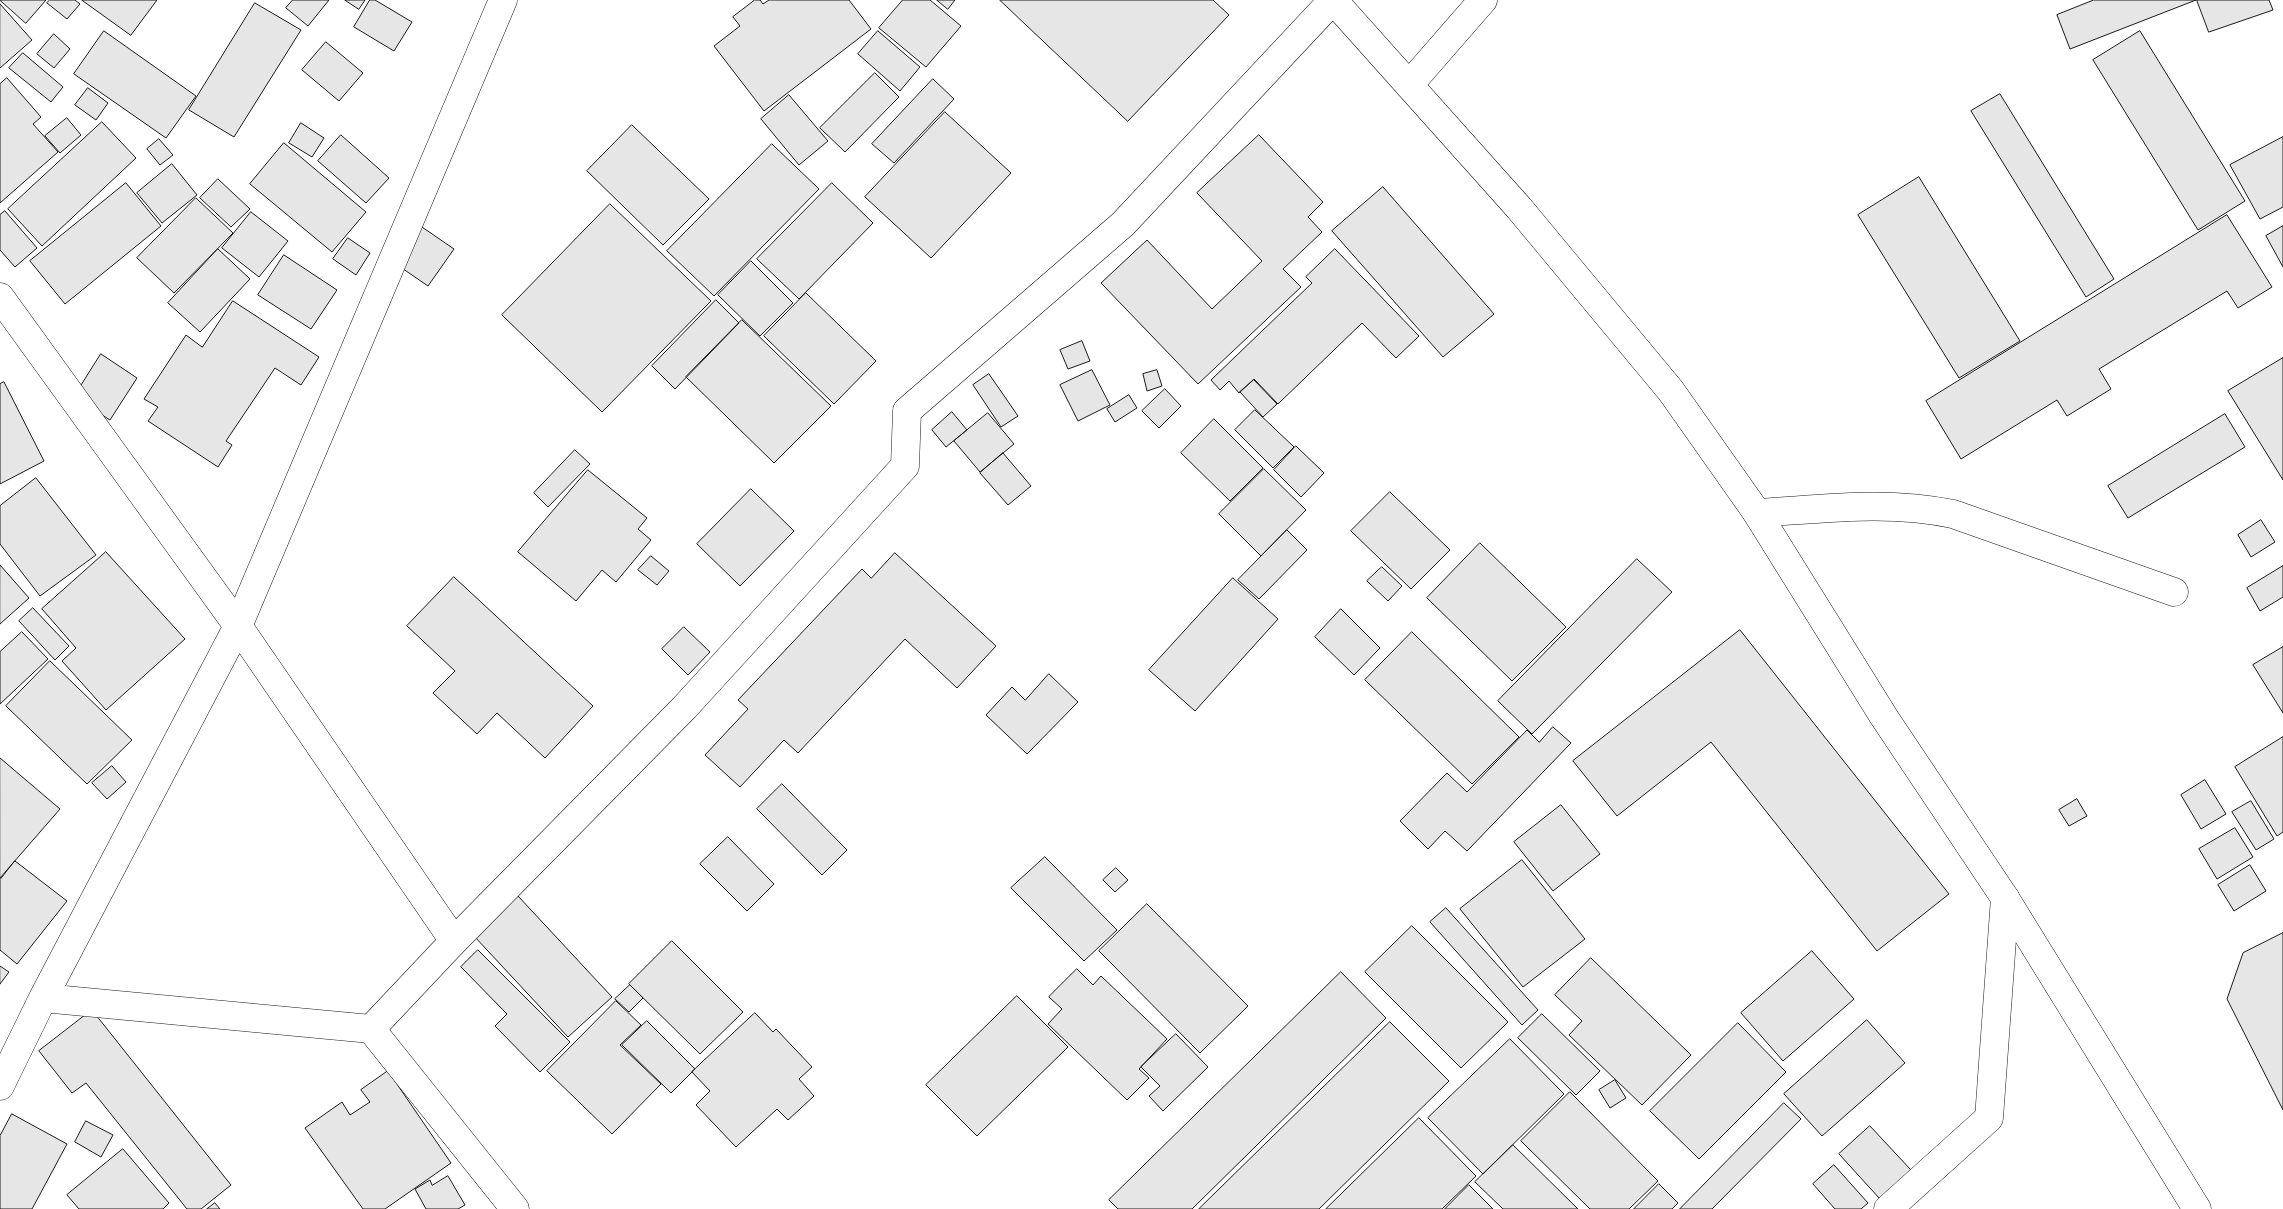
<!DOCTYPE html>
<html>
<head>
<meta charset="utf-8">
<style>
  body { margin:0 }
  canvas { display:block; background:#fff }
</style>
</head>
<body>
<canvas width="2283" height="1209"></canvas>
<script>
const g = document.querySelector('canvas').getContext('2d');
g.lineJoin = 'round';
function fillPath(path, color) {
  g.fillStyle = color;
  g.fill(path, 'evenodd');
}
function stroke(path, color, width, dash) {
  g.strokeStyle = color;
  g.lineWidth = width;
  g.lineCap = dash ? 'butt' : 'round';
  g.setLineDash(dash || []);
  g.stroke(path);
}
const building = new Path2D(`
  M0,0H46L26,23Z
  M50,0H75L80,4L67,19L47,3Z
  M82,0H157L131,35Z
  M293,0H329L308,26L286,8Z
  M345,0H365L359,9Z
  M370,0H375L412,22L394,51L354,27Z
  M755,0H760L763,4L769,0H849L871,29L764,111L714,46L740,26L733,17Z
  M903,0H930L961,26L926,67L879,28Z
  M937,0H955L948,9Z
  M1000,0H1213L1229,15L1128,121Z
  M2094,0H2196L2070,49L2057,15Z
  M2197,0H2269L2273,10L2209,32Z
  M255,3L301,30L234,137L189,110Z
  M0,4L32,40L0,68Z
  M104,31L196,96L166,138L74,74Z
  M878,31L920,67L900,91L858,54Z
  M2140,31L2245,201L2198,230L2093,60Z
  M54,34L70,49L54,68L37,54Z
  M326,42L363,73L339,101L302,70Z
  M23,53L63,87L51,102L9,68Z
  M875,73L899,97L845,152L820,128Z
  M7,78L41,117L33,124L58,152L0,203V84Z
  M933,79L954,99L894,163L872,144Z
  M88,88L108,103L96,120L75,105Z
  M2000,94L2114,279L2086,297L1971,111Z
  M789,95L828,141L799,165L761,119Z
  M945,112L1011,173L931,258L865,197Z
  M67,118L81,135L60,153L45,136Z
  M102,122L136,158L42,246L8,209Z
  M301,123L324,138L312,157L289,143Z
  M632,125L709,199L663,245L587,171Z
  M341,135L389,178L366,203L318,161Z
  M1259,135L1323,202L1308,217L1322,232L1283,269L1301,287L1198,384L1101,283L1147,240L1212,309L1262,261L1197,193Z
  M2283,137V207L2260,219L2230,165Z
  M159,139L173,155L160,165L147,149Z
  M284,143L366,212L332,252L250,184Z
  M772,144L819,189L714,296L667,251Z
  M172,164L197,195L162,223L137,193Z
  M1919,177L2020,341L1959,378L1858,215Z
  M218,179L250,209L231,227L200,198Z
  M126,183L161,226L65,304L30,261Z
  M832,183L873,223L799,299L757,259Z
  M1383,187L1494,314L1443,357L1332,231Z
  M196,198L233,233L174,293L137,258Z
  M610,204L711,301L602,412L502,315Z
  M5,211L37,248L15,267L0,250V215Z
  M251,212L288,241L259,277L222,248Z
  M2227,215L2272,287L2238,308L2227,291L2099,369L2111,389L2067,416L2057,400L1961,459L1926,401Z
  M419,225L454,249L428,286L393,262Z
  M2283,226V267L2266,236Z
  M348,238L370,253L356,275L333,259Z
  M218,249L250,279L200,332L168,303Z
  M1335,249L1419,336L1396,358L1362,323L1278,404L1254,379L1239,393L1229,381L1220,390L1211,380L1312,283L1306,277Z
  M284,255L337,290L311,329L258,295Z
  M751,261L793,303L760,336L718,295Z
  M806,293L876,361L834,404L764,336Z
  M716,300L739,323L675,389L652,366Z
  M233,301L319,357L301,385L275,368L226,441L232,445L218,467L148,421L158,407L144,399L186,335L202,347Z
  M742,320L831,406L774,463L686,377Z
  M1082,341L1090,361L1068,369L1060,350Z
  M101,354L137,378L110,420L74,397Z
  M2283,358V480L2228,391Z
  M1092,370L1110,405L1078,421L1060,385Z
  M1157,370L1162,386L1147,391L1143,374Z
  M989,374L1018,416L1001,427L973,385Z
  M1254,380L1277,404L1263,417L1240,392Z
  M4,382L44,461L0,484V384Z
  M1165,389L1181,406L1159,428L1142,411Z
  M1129,395L1137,408L1115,422L1107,409Z
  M1255,410L1294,447L1273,468L1235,430Z
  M952,412L967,430L946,447L932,430Z
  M988,413L1014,444L980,472L954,441Z
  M2225,414L2245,447L2128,518L2108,486Z
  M1214,419L1263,468L1230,501L1181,453Z
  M1296,446L1324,473L1301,497L1274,470Z
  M575,450L590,464L548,507L534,493Z
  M1003,453L1031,486L1008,505L980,473Z
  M1264,469L1306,510L1261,556L1219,514Z
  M588,470L647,518L638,529L651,540L616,582L602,570L576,601L518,552Z
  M36,478L96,555L40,596L0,544V506Z
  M751,489L794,531L740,586L697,544Z
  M1390,492L1450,550L1411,589L1351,531Z
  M2261,520L2275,542L2251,557L2238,535Z
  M1287,530L1307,550L1259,599L1238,580Z
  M1480,543L1566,627L1512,681L1427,598Z
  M106,552L185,639L106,710L62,661L76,648L42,609Z
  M895,553L996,646L957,688L905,639L798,753L784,740L740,787L705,755L748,709L738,700L862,569L871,578Z
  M651,556L669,571L657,585L638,570Z
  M1637,559L1672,592L1532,734L1498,701Z
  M0,565L29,598L0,624Z
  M2283,566V597L2260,611L2247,588Z
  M1382,567L1402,586L1388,601L1367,581Z
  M454,577L593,706L545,758L497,713L477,734L433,693L455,671L407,626Z
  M1233,578L1278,619L1195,711L1149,670Z
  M33,608L69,646L55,660L19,621Z
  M1341,609L1380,648L1354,675L1315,637Z
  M684,627L710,652L688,675L662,649Z
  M1740,630L1949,894L1877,951L1711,742L1617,816L1573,761Z
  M22,632L48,659L0,704V652Z
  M1412,632L1519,737L1472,784L1365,680Z
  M2283,647V713L2253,665Z
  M50,661L132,740L87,784L6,706Z
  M1049,674L1078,702L1027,754L986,715L1012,687L1025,700Z
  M1553,727L1571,743L1467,851L1445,831L1428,849L1400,821L1447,773L1467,792L1527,730L1539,742Z
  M2283,737V832L2277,836L2235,767Z
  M0,758L60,809L0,878Z
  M112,766L126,782L107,799L92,783Z
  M2205,780L2226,814L2201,829L2181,795Z
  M782,784L847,850L822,875L757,809Z
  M2077,799L2087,816L2069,826L2059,810Z
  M2251,801L2274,839L2256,850L2232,812Z
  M1561,805L1600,854L1553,891L1514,842Z
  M2235,828L2253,857L2217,879L2199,849Z
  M728,837L774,884L747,911L700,864Z
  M1045,857L1117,930L1084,961L1011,888Z
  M1522,860L1585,939L1523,987L1460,909Z
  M15,861L67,901L17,964L0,950V880Z
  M2250,865L2266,891L2234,911L2218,885Z
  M1116,868L1128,880L1115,892L1103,880Z
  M518,896L612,997L568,1037L474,936Z
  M1147,904L1248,1006L1200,1053L1099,951Z
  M1446,908L1538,1010L1522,1025L1430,922Z
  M1412,926L1508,1022L1461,1068L1365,972Z
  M2283,933V1110L2227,999L2243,953Z
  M672,941L743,1012L700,1054L629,984Z
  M478,950L570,1042L540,1072L495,1026L507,1014L461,967Z
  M1812,951L1854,999L1783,1061L1741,1013Z
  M1591,958L1691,1055L1642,1105L1569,1035L1582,1021L1555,995Z
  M0,966L9,972L0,984Z
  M1077,969L1093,985L1101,976L1167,1039L1139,1069L1149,1078L1127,1100L1048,1024L1062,1009L1049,997Z
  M1341,972L1386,1018L1192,1209H1118L1109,1200Z
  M630,985L643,998L629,1012L615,999Z
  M1017,996L1068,1047L977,1136L926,1085Z
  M616,1001L641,1025L620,1045L661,1084L612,1134L547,1071Z
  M92,1010L231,1185L201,1209H187L86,1083L72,1093L39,1051Z
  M755,1013L773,1032L776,1029L812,1067L799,1079L814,1096L788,1120L777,1109L736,1147L696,1105L710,1091L692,1072Z
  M1542,1014L1600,1071L1576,1095L1518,1038Z
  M1867,1020L1905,1063L1822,1136L1784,1094Z
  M647,1021L695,1069L671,1093L622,1045Z
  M1390,1022L1449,1081L1319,1209H1199Z
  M1738,1023L1786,1072L1699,1159L1650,1111Z
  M1176,1034L1208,1067L1163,1111L1149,1096L1160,1086L1141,1067Z
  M1510,1039L1564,1094L1483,1174L1428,1118Z
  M388,1071L451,1163L385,1209H363L305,1128L342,1102L350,1115L370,1102L361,1090Z
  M1615,1080L1626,1098L1610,1108L1599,1090Z
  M1570,1092L1658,1181L1629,1209H1590L1521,1141Z
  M1784,1103L1801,1119L1712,1209H1680Z
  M12,1114L67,1144L32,1209H0V1136Z
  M1419,1118L1476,1176L1442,1209H1326Z
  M86,1121L113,1135L101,1157L75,1142Z
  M1870,1126L1911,1170L1880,1199L1839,1154Z
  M1513,1145L1578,1209H1503L1475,1182Z
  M123,1149L169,1203L163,1209H79L67,1195Z
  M1834,1165L1868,1203L1861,1209H1835L1813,1184Z
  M448,1176L465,1205L458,1209H426L415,1189L430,1180L432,1185Z
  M1659,1184L1678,1203L1672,1209H1634Z
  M1469,1185L1493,1209H1445Z
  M215,1203L220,1209H207Z`);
fillPath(building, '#e6e6e6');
stroke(building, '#1a1a1a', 1);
const minor = new Path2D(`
  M1409,85L1483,0
  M0,297L238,626L454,941
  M1757,513C1825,509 1886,500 1953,514L2174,592
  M43,998L371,1029L454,941L685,707L905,466L907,411L1123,224L1333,0
  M371,1029L515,1209
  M0,1086L43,998L238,626L503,0
  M1888,1209L1989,1118L2005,898`);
const highway = new Path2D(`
  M1333,0L1519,208L1671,391L1757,513L1884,717L2005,898L2197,1209`);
stroke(minor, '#1a1a1a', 29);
stroke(highway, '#1a1a1a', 29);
stroke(minor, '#fff', 28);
stroke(highway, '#fff', 28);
</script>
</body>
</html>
